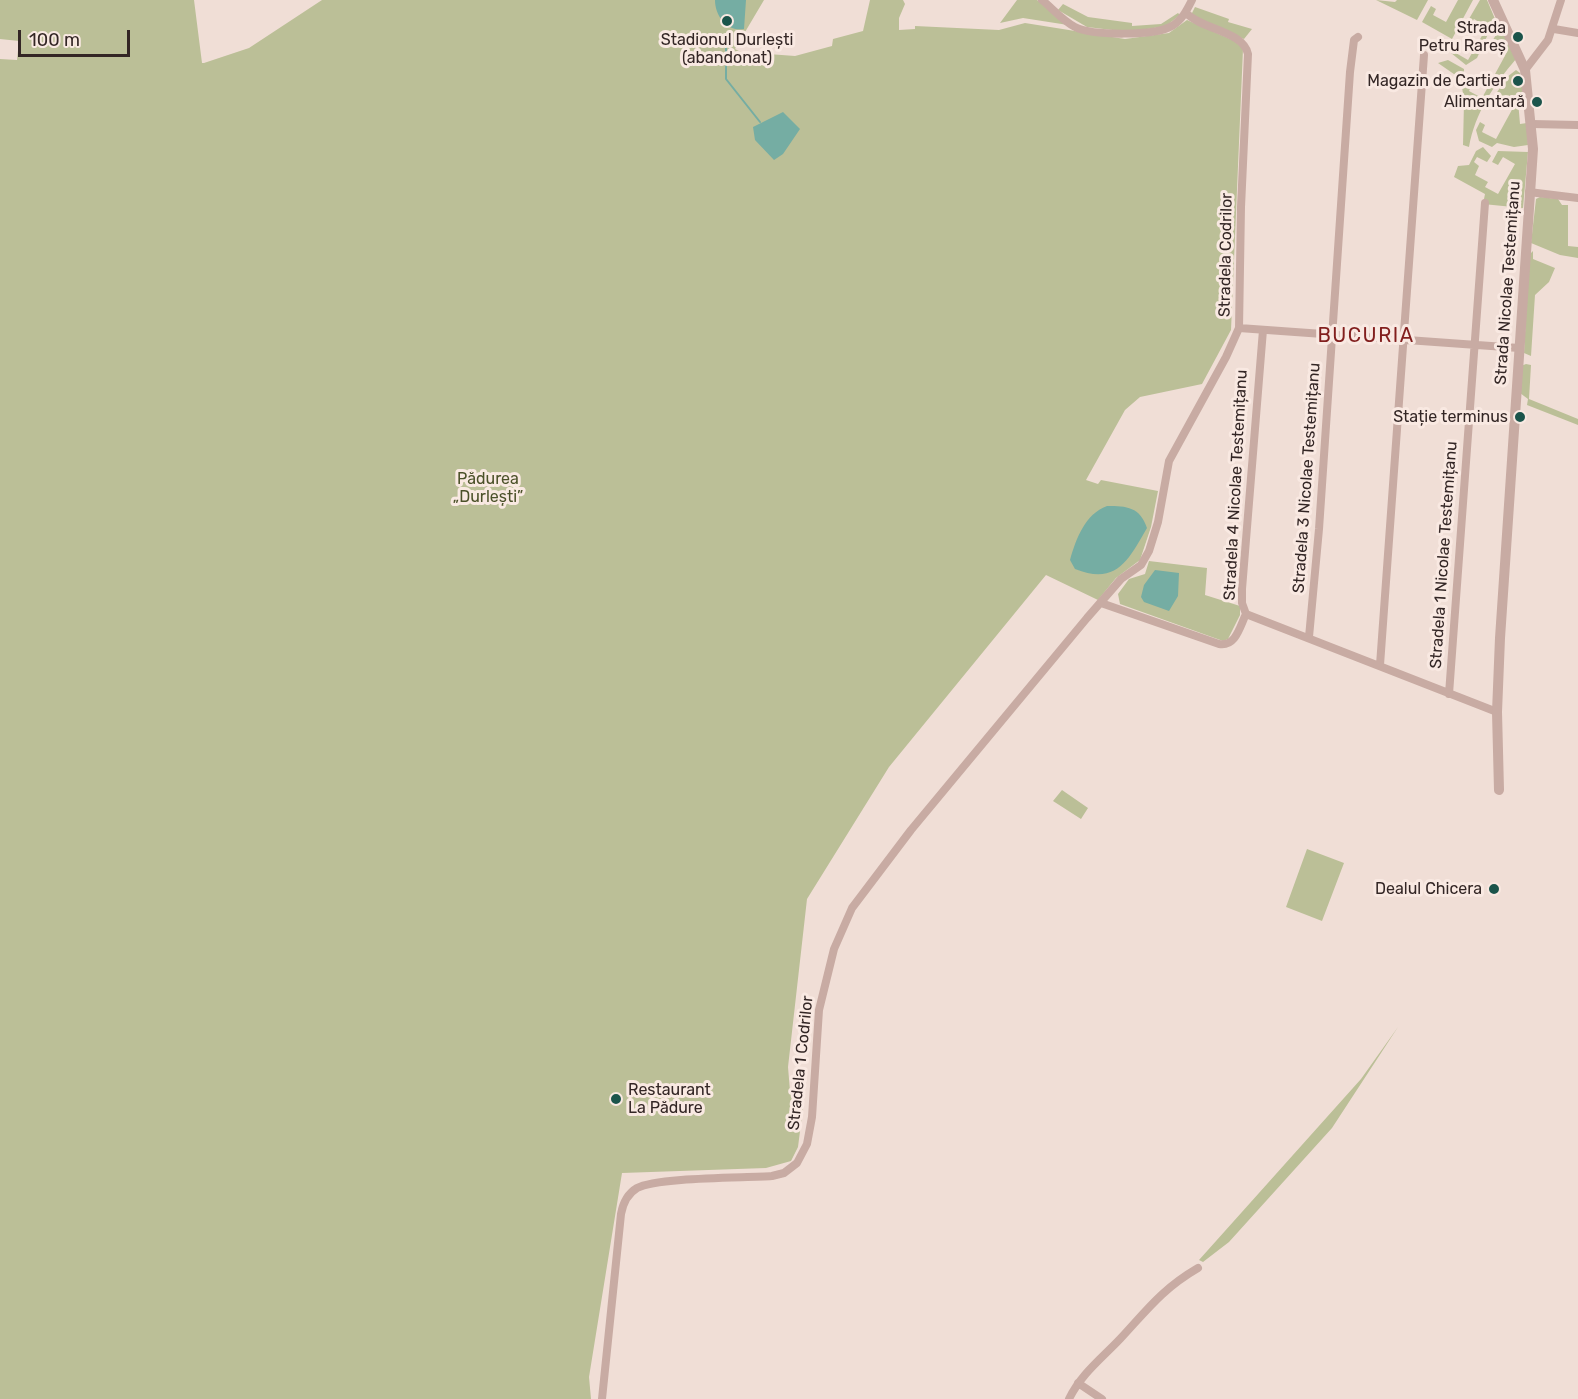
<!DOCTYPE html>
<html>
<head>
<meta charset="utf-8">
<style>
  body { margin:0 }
  #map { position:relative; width:1578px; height:1399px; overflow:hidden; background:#f0ded6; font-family:Rubik,sans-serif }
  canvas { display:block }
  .scale { position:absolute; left:18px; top:30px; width:112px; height:27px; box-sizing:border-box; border:3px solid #332625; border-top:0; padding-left:8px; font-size:18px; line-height:21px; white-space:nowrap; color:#332625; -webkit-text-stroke:4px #f9e9e2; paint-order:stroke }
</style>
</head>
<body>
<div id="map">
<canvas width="1578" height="1399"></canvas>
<div class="scale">100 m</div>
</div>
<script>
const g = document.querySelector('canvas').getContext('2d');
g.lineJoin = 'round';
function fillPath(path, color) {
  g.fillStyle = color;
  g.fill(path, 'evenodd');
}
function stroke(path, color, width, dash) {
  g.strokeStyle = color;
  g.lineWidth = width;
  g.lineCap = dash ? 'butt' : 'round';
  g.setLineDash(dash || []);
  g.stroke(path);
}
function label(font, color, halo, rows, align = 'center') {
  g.font = font + ' Rubik,sans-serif';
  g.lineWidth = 6;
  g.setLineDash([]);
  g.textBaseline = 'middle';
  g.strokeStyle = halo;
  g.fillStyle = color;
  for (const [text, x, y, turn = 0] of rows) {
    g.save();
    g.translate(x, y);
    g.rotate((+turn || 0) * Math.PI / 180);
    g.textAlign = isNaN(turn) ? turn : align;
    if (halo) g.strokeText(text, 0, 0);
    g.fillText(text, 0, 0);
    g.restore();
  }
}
fillPath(new Path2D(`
  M0,0H194L202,63H204L249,48L322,0H764L735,49L741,52L795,56L832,46L833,39L863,31L870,0H903L905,4L899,18V30L915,29V26L999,30L1025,23L1125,39L1169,33L1187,20L1237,42L1243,49L1231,330L1202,384L1140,397L1125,410L1086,480L1098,484L1101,480L1158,491L1151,527L1140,560L1116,578L1098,600L1046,575L889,767L807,899L788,1067L790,1091L805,1092L798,1147L791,1161L766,1168L622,1173L589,1377L591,1399H0V59L17,60L19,41L0,39Z
  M1017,0H1037L1068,25L1023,18L1000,23Z
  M1376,0L1395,2L1397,0H1428L1417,20Z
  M1458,0H1473L1452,39L1422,22L1431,6L1436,9L1433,15L1446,22Z
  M1480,0H1487L1495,19L1477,58L1466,65L1451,53L1456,43L1458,44L1454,52L1468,60L1487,27L1474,19L1469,26L1466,24Z
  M1063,4L1088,17L1132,23V26L1161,24L1178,13L1180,15L1166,26L1129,32L1087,27L1058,10Z
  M1195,7L1229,19L1228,22L1252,29L1244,39L1195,20L1191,15Z
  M1501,27L1516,59C1494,85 1475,113 1469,147L1463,145L1464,102L1461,79L1438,63L1448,60L1464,69V82L1470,85L1474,80L1469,91L1482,98L1507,52L1494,44L1492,47L1489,46Z
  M1516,70L1520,73L1524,100L1518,101L1520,124L1527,123L1528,145L1514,147L1497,143L1492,147L1479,141L1476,130L1480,122L1485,125L1482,132L1496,139L1514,106L1500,98L1496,106L1490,103L1507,77Z
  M1483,147L1491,156L1487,162L1477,157L1474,162L1479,166L1475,175L1488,182L1485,187L1498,194L1515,164L1503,157L1498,165L1492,162L1498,151L1528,152L1523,208L1483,204L1485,194L1454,177L1458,166L1469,165L1476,151Z
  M1540,197L1558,199L1562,205H1568V246L1578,247V258L1560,255L1531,243L1536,199Z
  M1533,251V259L1555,268L1549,282L1535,295L1531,356L1524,353L1529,255Z
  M1526,364L1531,365L1529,399L1578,419V425L1527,405L1528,399L1520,393L1521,366Z
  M1149,561L1207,568L1205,595L1240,606V615L1228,639L1223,641L1120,604L1118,594L1129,579L1145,574Z
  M1062,790L1088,808L1081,819L1053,801Z
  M1307,849L1344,863L1322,921L1286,907Z
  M1398,1027L1332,1128L1229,1242L1203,1262L1199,1260L1361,1079Z`), '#bbbf97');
fillPath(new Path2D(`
  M715,0H746L744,29C727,32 715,16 715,0Z
  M783,112L800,129L783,154L774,160L755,140L753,127Z
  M1107,506C1127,506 1140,507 1147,528C1129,559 1117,586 1075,569L1070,560C1076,539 1085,514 1107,506Z
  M1155,570L1179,573L1178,596L1169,611L1144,602L1141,597L1144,585Z`), '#75ada3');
stroke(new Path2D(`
  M726,41V79L760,122`), '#75ada3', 2);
stroke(new Path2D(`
  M1042,0C1052,8 1063,21 1075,27C1093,36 1155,36 1172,26C1182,20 1187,10 1192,0
  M1554,29L1578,33
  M1525,70L1548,40L1561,0
  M1532,124L1578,125
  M1529,192L1578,198
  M1239,328L1519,348
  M1101,603L1219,644C1236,647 1240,626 1246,614L1242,603V589L1263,330
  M1246,614L1497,712
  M1309,637L1319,529L1350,72L1354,40L1358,37
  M1380,665L1424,55
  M1449,694L1485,203
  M1078,1383L1102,1399
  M602,1399L621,1214C623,1203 627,1194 637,1188C657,1177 745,1178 772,1176L784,1173L797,1163L807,1144L812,1117L819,1010L834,949L852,908L911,830L1087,618L1121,579L1141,565L1149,551L1158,522L1169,461L1226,357L1239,328L1241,207L1248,54C1243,31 1203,30 1186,13
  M1069,1399C1081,1374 1101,1359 1120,1339C1147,1310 1162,1289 1198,1268`), '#c8aba3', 8);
stroke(new Path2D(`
  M1493,0L1525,70L1533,149L1500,638L1497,712L1499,790`), '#c8aba3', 10);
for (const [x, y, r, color] of [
  [727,21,6,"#1b544b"],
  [1518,37,6,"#1b544b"],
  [1518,81,6,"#1b544b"],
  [1537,102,6,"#1b544b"],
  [1520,417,6,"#1b544b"],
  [1494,889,6,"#1b544b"],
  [616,1099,6,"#1b544b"]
]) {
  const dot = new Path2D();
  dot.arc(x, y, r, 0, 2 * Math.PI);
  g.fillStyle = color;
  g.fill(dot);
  stroke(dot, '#f9e9e2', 2);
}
label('16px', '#332625', '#f9e9e2', [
  ["Strada",1506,28],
  ["Petru Rareș",1506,46],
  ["Stadionul Durlești",727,40,"center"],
  ["(abandonat)",727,58,"center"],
  ["Magazin de Cartier",1506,81],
  ["Alimentară",1525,102],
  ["Stație terminus",1508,417],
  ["Dealul Chicera",1482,889],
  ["Restaurant",628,1090,"left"],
  ["La Pădure",628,1108,"left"]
], 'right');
label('16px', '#332625', '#f9e9e2', [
  ["Stradela Codrilor",1226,255,-89],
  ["Strada Nicolae Testemițanu",1508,283,-86],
  ["Stradela 3 Nicolae Testemițanu",1307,478,-86],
  ["Stradela 4 Nicolae Testemițanu",1236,485,-87],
  ["Stradela 1 Nicolae Testemițanu",1444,555,-86],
  ["Stradela 1 Codrilor",801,1063,-84]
]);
label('16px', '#4b5129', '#f9e9e2', [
  ["Pădurea",488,479],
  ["„Durlești”",488,497]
]);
g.letterSpacing = '1.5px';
label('20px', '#821f1e', '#f9e9e2', [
  ["BUCURIA",1366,336]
]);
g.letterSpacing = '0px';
</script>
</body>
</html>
